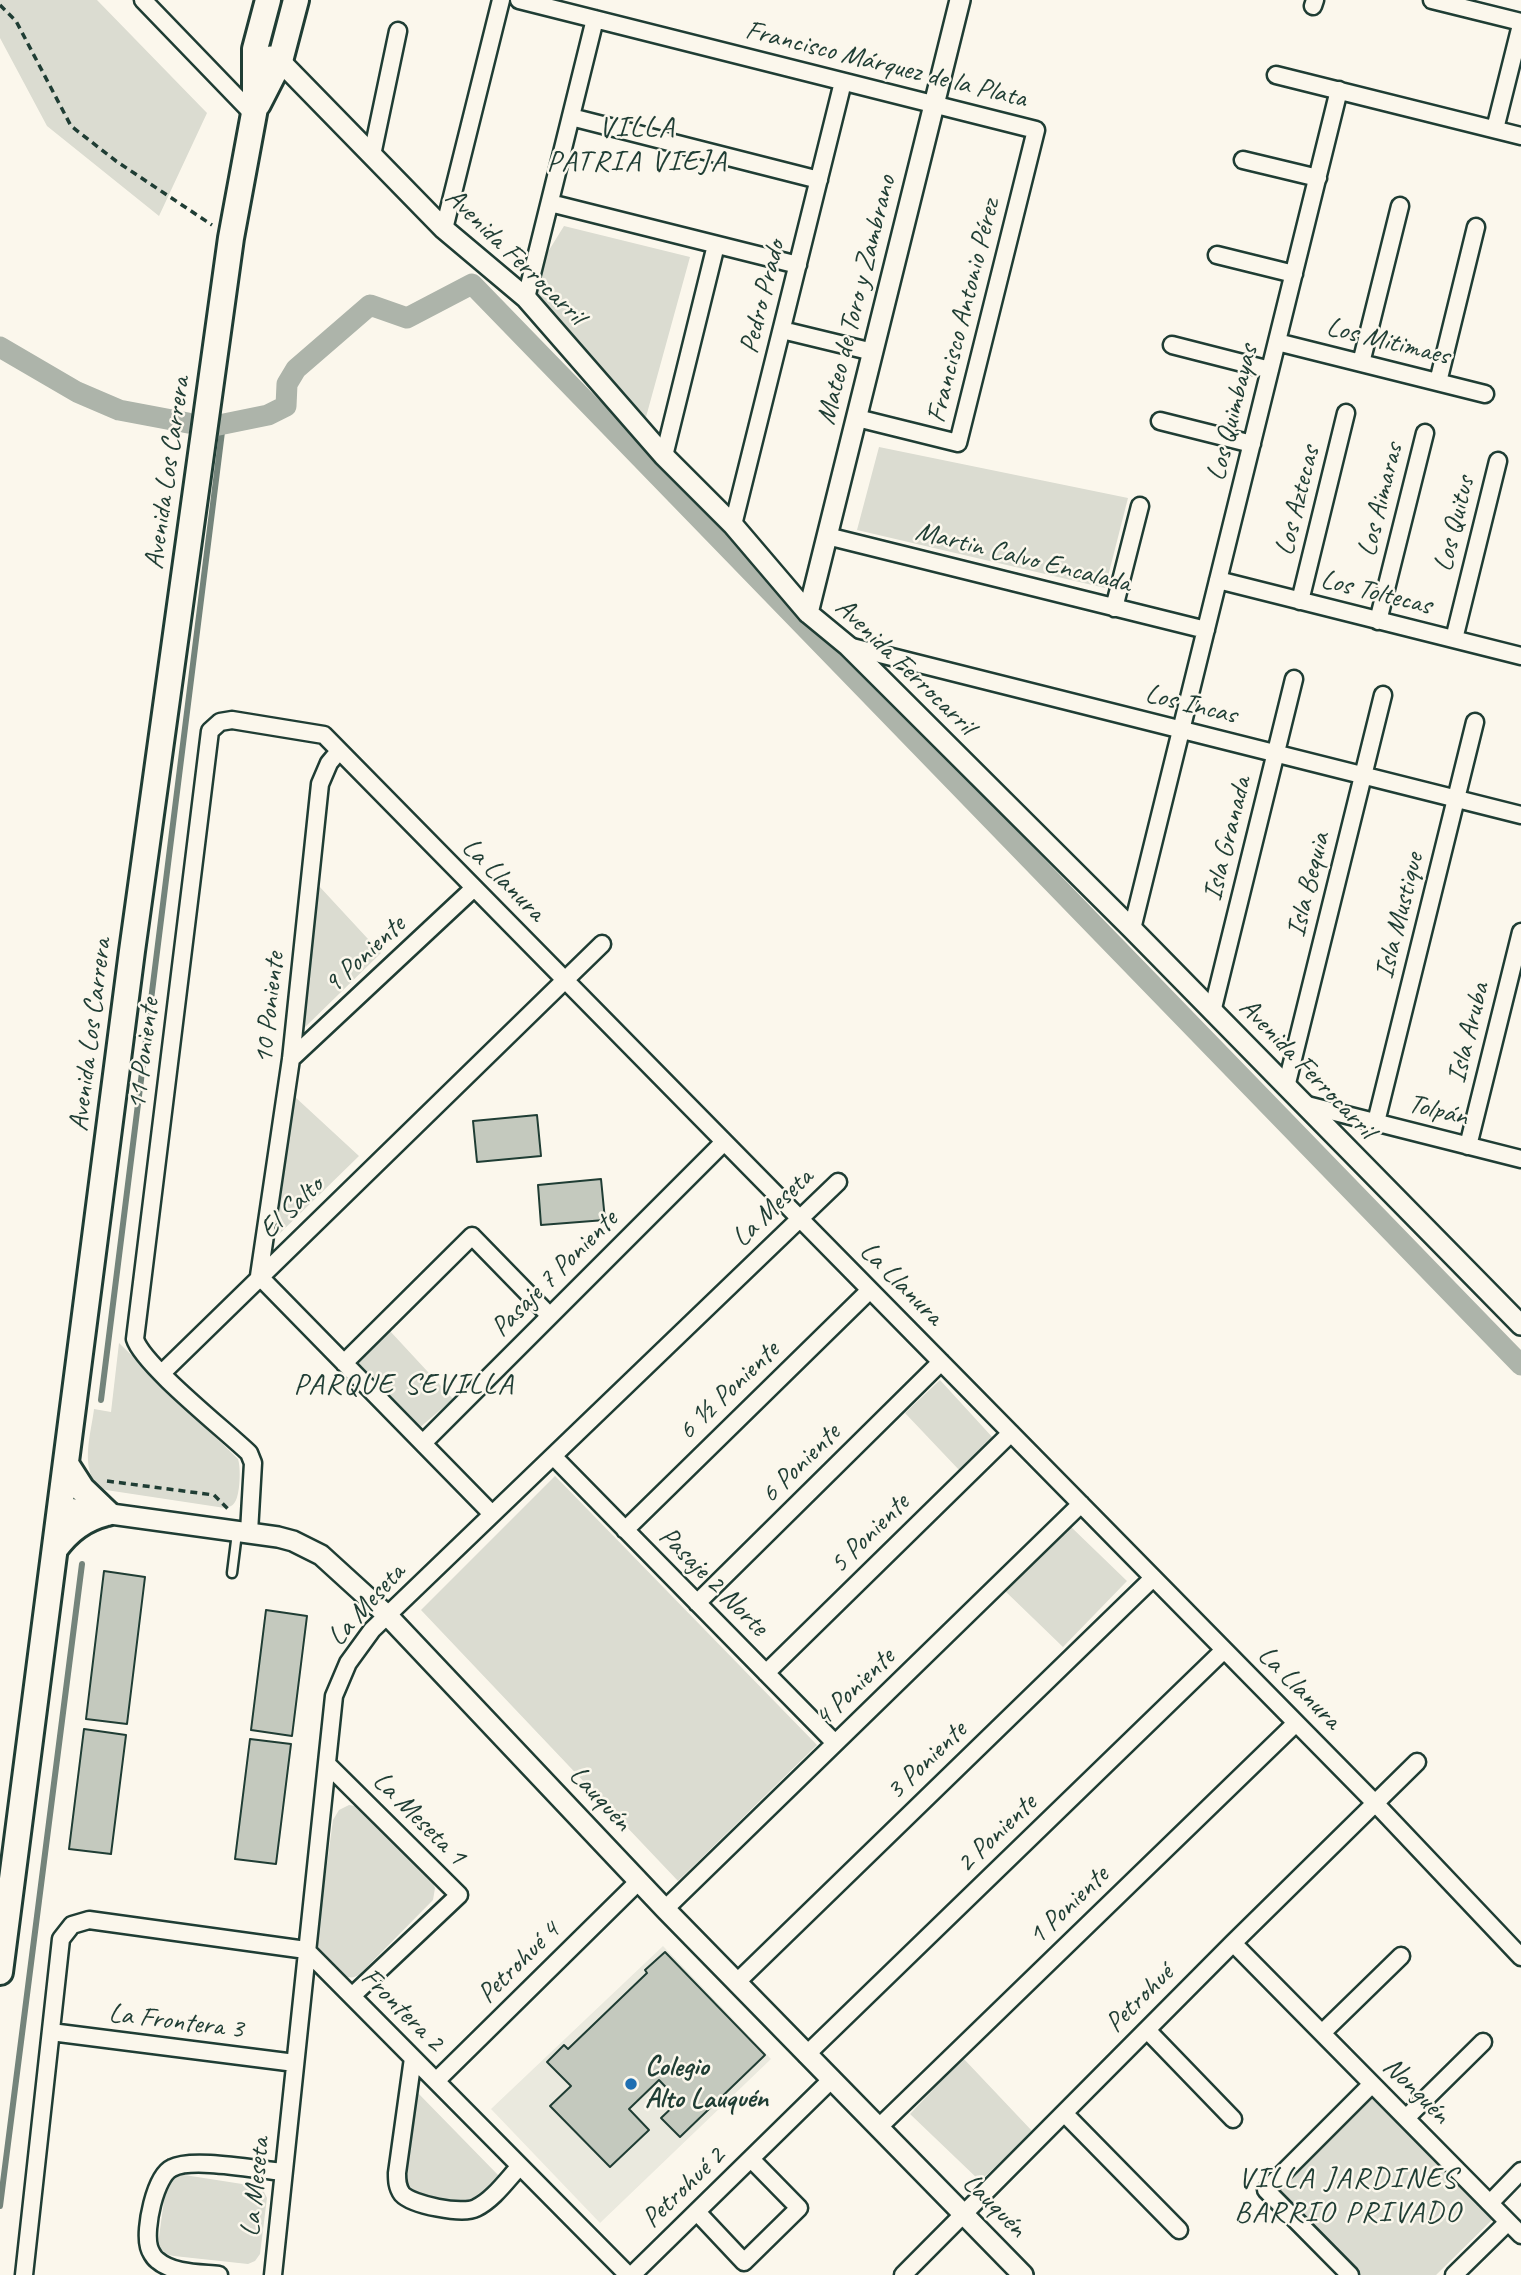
<!DOCTYPE html>
<html>
<head>
<meta charset="utf-8">
<style>
  body { margin:0 }
  canvas { display:block; background:#fbf7ec }
</style>
</head>
<body>
<canvas width="1521" height="2275"></canvas>
<script>
const g = document.querySelector('canvas').getContext('2d');
g.lineJoin = 'round';
function fillPath(path, color) {
  g.fillStyle = color;
  g.fill(path, 'evenodd');
}
function stroke(path, color, width, dash) {
  g.strokeStyle = color;
  g.lineWidth = width;
  g.lineCap = dash ? 'butt' : 'round';
  g.setLineDash(dash || []);
  g.stroke(path);
}
function label(font, color, halo, rows, align = 'center') {
  g.font = font + ' Caveat,sans-serif';
  g.lineWidth = 5;
  g.setLineDash([]);
  g.textBaseline = 'middle';
  g.strokeStyle = halo;
  g.fillStyle = color;
  for (const [text, x, y, turn = 0] of rows) {
    g.save();
    g.translate(x, y);
    g.rotate((+turn || 0) * Math.PI / 180);
    g.textAlign = isNaN(turn) ? turn : align;
    if (halo) g.strokeText(text, 0, 0);
    g.fillText(text, 0, 0);
    g.restore();
  }
}
fillPath(new Path2D(`
  M663,1946L771,2059L600,2223L491,2109Z`), '#eae9de');
fillPath(new Path2D(`
  M0,0H97L207,113L159,216L47,126L0,38Z
  M564,226L690,257L646,417L523,292Z
  M879,447L1128,498L1105,588L857,530Z
  M319,886L381,953L299,1033Z
  M294,1096L359,1156L276,1237Z
  M390,1331L453,1399L418,1429L356,1364Z
  M119,1343L238,1459C241,1468 240,1494 235,1502C232,1507 230,1506 225,1508L106,1490C77,1477 91,1435 94,1409L111,1412Z
  M940,1380L994,1439L960,1471L905,1413Z
  M555,1476L817,1745L678,1881L421,1610Z
  M1068,1524L1127,1581L1063,1647L1004,1590Z
  M349,1805L360,1807L430,1877L435,1888L433,1900L359,1975C354,1977 353,1978 348,1977C337,1975 318,1956 316,1946L333,1820L339,1810Z
  M963,2058L1033,2132L980,2181L910,2114Z
  M1372,2089L1497,2215L1436,2275H1357L1272,2189Z
  M416,2091L499,2176L480,2197L465,2204L418,2197L408,2191L404,2179Z
  M178,2174L255,2186L263,2190L267,2198L260,2254L255,2261L248,2264L174,2256C166,2255 161,2251 158,2244L166,2186L174,2176Z`), '#dbdcd1');
stroke(new Path2D(`
  M101,1400L223,424
  M0,2206L82,1564`), '#74847b', 6);
stroke(new Path2D(`
  M0,347L77,392L119,410L188,423
  M214,426L268,415L286,406L287,384L296,369L370,305L407,318L472,284L1521,1365`), '#adb4aa', 21);
const building = new Path2D(`
  M537,1115L541,1156L477,1162L473,1121Z
  M601,1179L605,1220L541,1225L538,1185Z
  M104,1571L145,1577L127,1724L86,1719Z
  M266,1610L307,1616L292,1736L251,1730Z
  M84,1729L126,1735L111,1854L69,1849Z
  M250,1739L291,1744L276,1864L235,1859Z
  M665,1952L765,2055L680,2137L661,2118L679,2101L659,2080L629,2109L649,2130L610,2167L550,2106L571,2086L547,2062L564,2045L568,2049L647,1973L645,1970Z`);
fillPath(building, '#c4c9be');
stroke(building, '#1f3d34', 2);
const service = new Path2D(`
  M232,1573L237,1533`);
const minor = new Path2D(`
  M143,0L254,115
  M519,0L1036,130L958,443L857,418
  M1432,0L1521,22
  M1313,6L1315,0
  M1276,75L1521,136
  M571,117L819,180
  M1495,129L1521,25
  M372,155L398,31
  M1243,160L1318,178
  M550,203L798,265
  M444,229L501,0
  M1217,255L1294,274
  M526,298L595,19
  M782,330L873,352
  M1277,342L1485,394
  M1172,345L1270,370
  M1361,363L1400,206
  M1438,382L1476,227
  M1160,421L1252,444
  M664,456L716,245
  M733,525L843,82
  M827,536L1206,630
  M1218,580L1521,656
  M1300,601L1346,413
  M1114,608L1140,506
  M1378,621L1425,433
  M1454,639L1498,461
  M848,646L1521,815
  M339,751L329,763L320,784L291,1059L259,1276L492,1514
  M1132,929L1339,90
  M1212,1012L1294,679
  M291,1059L474,888
  M1286,1087L1383,695
  M1303,1104L1521,1159
  M1376,1122L1475,722
  M1468,1146L1521,932
  M344,1363L472,1236L550,1316
  M162,1373L602,944
  M423,1443L724,1142
  M554,1457L835,1743
  M625,1530L870,1290
  M249,1532L253,1463L249,1453C225,1430 143,1365 135,1339L210,731L220,722L232,720L324,735L1376,1804L1521,1957
  M697,1603L941,1362
  M766,1673L1011,1433
  M328,1765L459,1895L352,1996
  M665,1909L1081,1504
  M1233,1943L1521,2235
  M737,1982L1153,1578
  M1147,2030L1233,2119
  M51,2032L295,2063
  M1322,2033L1401,1956
  M806,2055L1224,1650
  M413,2058L397,2173C397,2180 397,2187 402,2194C412,2205 463,2215 476,2208C493,2200 507,2180 520,2166
  M436,2081L639,1881
  M1064,2113L1179,2230
  M1406,2118L1483,2042
  M878,2128L1296,1723
  M1490,2203L1521,2171
  M697,2212L744,2262L799,2208L751,2159
  M24,2275L61,1939L72,1925L89,1920L306,1950L628,2275
  M219,2275C200,2273 173,2274 157,2260C154,2258 150,2251 149,2247C144,2229 155,2176 172,2168C192,2157 258,2170 283,2172
  M273,2275L334,1696L348,1663L372,1630L838,1182
  M632,2275L831,2080
  M903,2275L1233,1943L1417,1762
  M1350,2275L1266,2190L1372,2084
  M1454,2275L1508,2222`);
const tertiary = new Path2D(`
  M270,56L280,61L444,229L526,298L664,456L733,525L808,613L848,646L1132,929L1521,1325
  M808,613L960,0
  M60,1507L278,1537L293,1541L321,1555L388,1616L665,1909L1023,2275`);
const primary = new Path2D(`
  M258,104L280,61L296,0
  M66,1464L82,1489L107,1513
  M55,1549C69,1530 84,1519 107,1513
  M0,1972L132,951L231,238L255,108V49L268,0`);
stroke(service, '#1f3d34', 13);
stroke(minor, '#1f3d34', 21);
stroke(tertiary, '#1f3d34', 24);
stroke(primary, '#1f3d34', 30);
stroke(new Path2D(`
  M0,5L16,21L71,126L116,161L212,225
  M107,1481L214,1495L231,1512`), '#1f3d34', 3.5, [7, 5]);
stroke(service, '#fbf7ec', 8);
stroke(minor, '#fbf7ec', 16);
stroke(tertiary, '#fbf7ec', 19);
stroke(primary, '#fbf7ec', 24);
for (const [x, y, r, color] of [
  [631,2084,7,"#1f6fb2"]
]) {
  const dot = new Path2D();
  dot.arc(x, y, r, 0, 2 * Math.PI);
  g.fillStyle = color;
  g.fill(dot);
  stroke(dot, '#fbf7ec', 2.5);
}
label('28px', '#1f3d34', '#fbf7ec', [
  ["Francisco Márquez de la Plata",886,65,14],
  ["Avenida Ferrocarril",515,257,44],
  ["Pedro Prado",763,297,-76],
  ["Mateo de Toro y Zambrano",857,300,-76],
  ["Francisco Antonio Pérez",964,311,-76],
  ["Los Mitimaes",1388,342,14],
  ["Los Quimbayas",1233,413,-76],
  ["Avenida Los Carrera",168,473,-82],
  ["Los Aimaras",1381,500,-76],
  ["Los Aztecas",1298,501,-76],
  ["Los Quitus",1455,524,-76],
  ["Martin Calvo Encalada",1023,558,14],
  ["Los Toltecas",1376,593,14],
  ["Avenida Ferrocarril",905,667,44],
  ["Los Incas",1191,705,14],
  ["Isla Granada",1228,839,-76],
  ["La Llanura",503,880,45],
  ["Isla Bequia",1309,885,-76],
  ["Isla Mustique",1400,916,-76],
  ["9 Poniente",365,955,-43],
  ["10 Poniente",270,1008,-84],
  ["Isla Aruba",1469,1033,-76],
  ["Avenida Los Carrera",91,1035,-83],
  ["11 Poniente",144,1054,-83],
  ["Avenida Ferrocarril",1307,1069,46],
  ["Tolpán",1438,1111,14],
  ["El Salto",292,1208,-44],
  ["La Meseta",773,1208,-44],
  ["Pasaje 7 Poniente",555,1274,-45],
  ["La Llanura",901,1284,45],
  ["6 ½ Poniente",729,1391,-44],
  ["6 Poniente",801,1464,-45],
  ["5 Poniente",870,1534,-45],
  ["Pasaje 2 Norte",713,1582,45],
  ["La Meseta",367,1605,-48],
  ["4 Poniente",855,1688,-44],
  ["La Llanura",1299,1688,45],
  ["3 Poniente",927,1761,-44],
  ["Lauquén",600,1799,47],
  ["La Meseta 1",419,1819,45],
  ["2 Poniente",997,1834,-44],
  ["1 Poniente",1069,1906,-44],
  ["Petrohué 4",519,1963,-45],
  ["Petrohué",1140,1999,-45],
  ["Frontera 2",402,2010,45],
  ["La Frontera 3",176,2022,7],
  ["Nonguén",1416,2091,45],
  ["La Meseta",256,2187,-84],
  ["Petrohué 2",684,2188,-44],
  ["Lauquén",994,2206,45]
]);
label('bold 28px', '#1f3d34', '#fbf7ec', [
  ["Colegio",645,2068],
  ["Alto Lauquén",645,2100]
], 'left');
g.letterSpacing = '2px';
label('30px', '#1f3d34', '#fbf7ec', [
  ["VILLA",637,128],
  ["PATRIA VIEJA",637,162],
  ["PARQUE SEVILLA",404,1385],
  ["VILLA JARDINES",1348,2179],
  ["BARRIO PRIVADO",1348,2213]
]);
g.letterSpacing = '0px';
</script>
</body>
</html>
